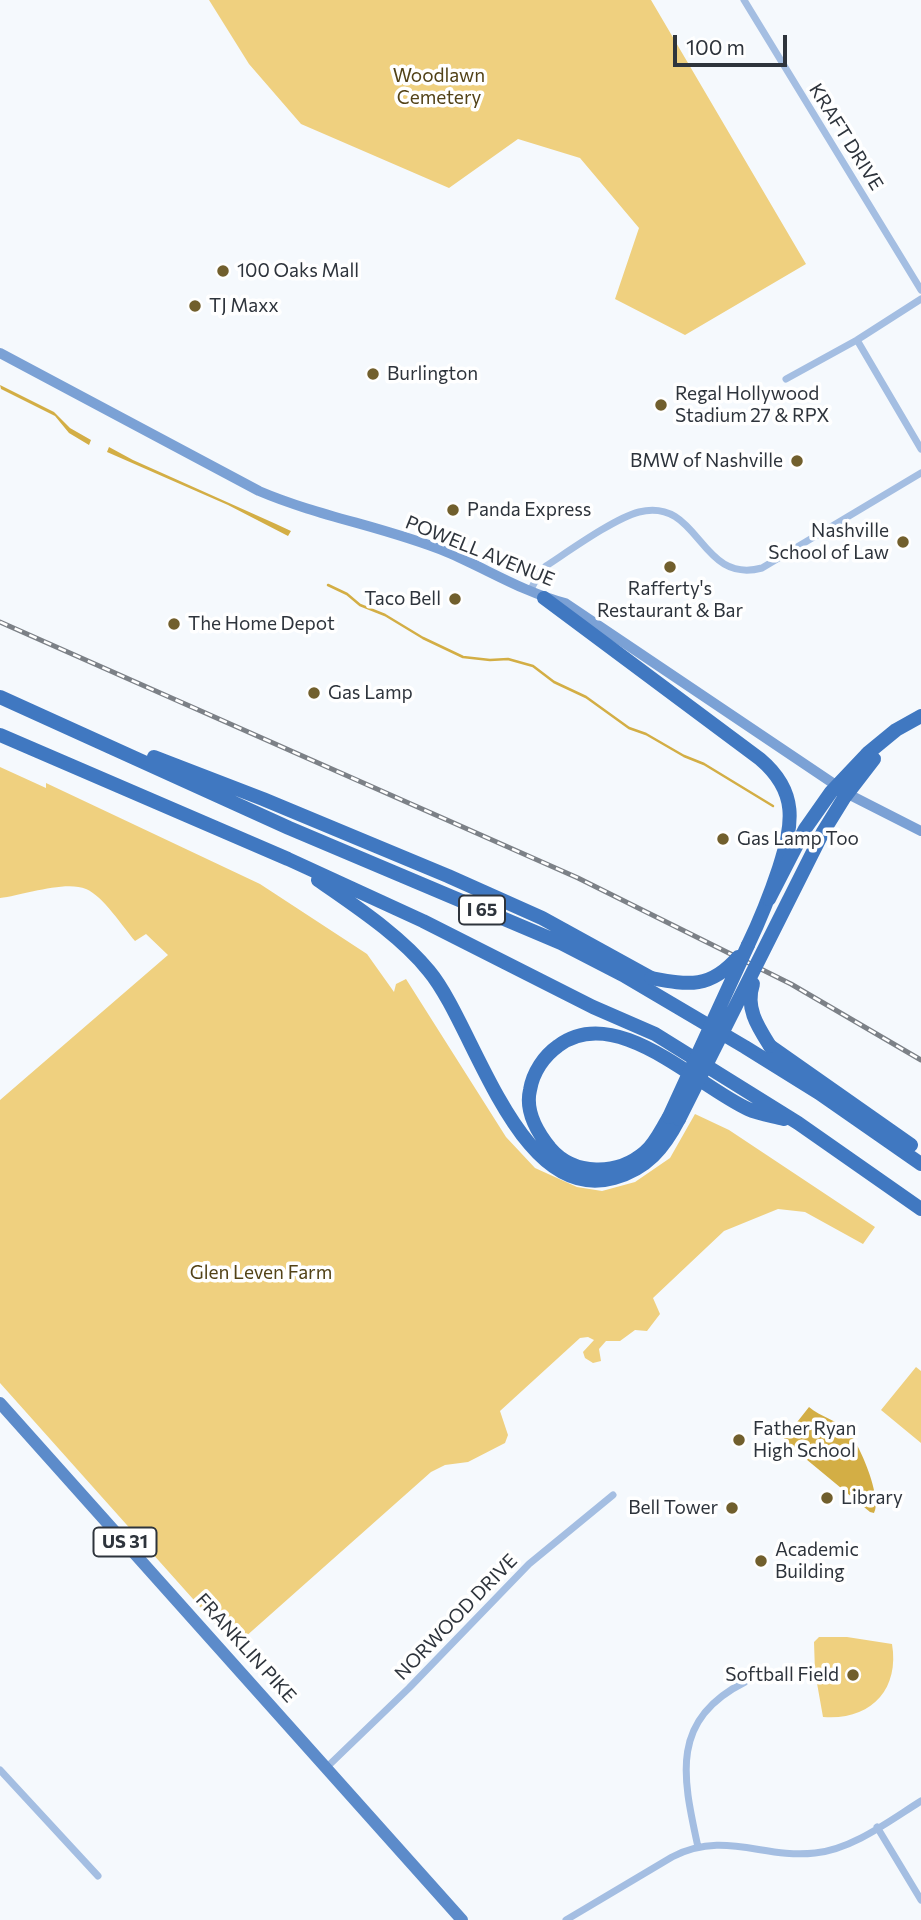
<!DOCTYPE html>
<html>
<head>
<meta charset="utf-8">
<style>
  body { margin:0 }
  #map { position:relative; width:921px; height:1920px; overflow:hidden; background:#f5f9fd; font-family:Commissioner,sans-serif }
  canvas { display:block }
  .scale { position:absolute; left:673px; top:35px; width:114px; height:32px; box-sizing:border-box; border:4px solid #2e343c; border-top:0; padding-left:9px; font-size:21px; line-height:24px; white-space:nowrap; color:#2e343c; -webkit-text-stroke:5px #fff; paint-order:stroke }
</style>
</head>
<body>
<div id="map">
<canvas width="921" height="1920"></canvas>
<div class="scale">100 m</div>
</div>
<script>
const g = document.querySelector('canvas').getContext('2d');
g.lineJoin = 'round';
function fillPath(path, color) {
  g.fillStyle = color;
  g.fill(path, 'evenodd');
}
function stroke(path, color, width, dash) {
  g.strokeStyle = color;
  g.lineWidth = width;
  g.lineCap = dash ? 'butt' : 'round';
  g.setLineDash(dash || []);
  g.stroke(path);
}
function label(font, color, halo, rows, align = 'center') {
  g.font = font + ' Commissioner,sans-serif';
  g.lineWidth = 7;
  g.setLineDash([]);
  g.textBaseline = 'middle';
  g.strokeStyle = halo;
  g.fillStyle = color;
  for (const [text, x, y, turn = 0] of rows) {
    g.save();
    g.translate(x, y);
    g.rotate((+turn || 0) * Math.PI / 180);
    g.textAlign = isNaN(turn) ? turn : align;
    if (halo) g.strokeText(text, 0, 0);
    g.fillText(text, 0, 0);
    g.restore();
  }
}
fillPath(new Path2D(`
  M209,0H651L806,264L685,335L615,299L639,228L580,158L518,139L449,188L301,124L249,64Z
  M0,767L46,788V783L260,884L367,954L394,992L396,984L406,979L506,1137L535,1168L577,1187L602,1191L635,1182L670,1158L695,1114L729,1130L875,1227L863,1244L805,1212L778,1209L724,1231L653,1298L660,1314L647,1331L635,1330L620,1341H606L599,1349L601,1361L593,1363L585,1358L583,1352L594,1340L588,1337L580,1338L500,1411L508,1435L505,1443L468,1462L445,1465L431,1472L235,1646L0,1383V1100L168,955L146,934L135,941C123,927 103,896 86,889C66,880 23,895 0,898Z
  M916,1367L921,1371V1443L881,1410Z
  M819,1637H847L892,1644C900,1691 869,1721 823,1717L815,1672L814,1642Z`), '#efd07f');
fillPath(new Path2D(`
  M0,385L54,412L70,428L91,440L89,445L69,433L55,416L1,389Z
  M109,447L133,460L276,524L291,531L288,536L228,505L107,452Z
  M809,1407C821,1417 836,1420 847,1430C859,1442 883,1499 874,1513L870,1512L783,1440Z`), '#d3ae45');
stroke(new Path2D(`
  M328,585L347,594L360,605L385,615L423,638L463,657L490,660L508,659L533,666L554,682L586,697L629,728L646,734L684,756L704,764L773,806`), '#d3ae45', 2.5);
stroke(new Path2D(`
  M744,0L921,290
  M857,340L921,449
  M786,379L857,340L921,299
  M530,591L540,572L546,566C569,551 615,518 639,512C701,497 698,585 762,568L921,473
  M327,1767L409,1688L529,1564L613,1495
  M0,1770L98,1876
  M877,1827L921,1900
  M698,1847C683,1778 669,1720 745,1682
  M566,1920L672,1857C724,1830 763,1859 815,1853C853,1849 889,1821 921,1801`), '#a4bee2', 7);
stroke(new Path2D(`
  M0,353L259,491C320,517 386,527 447,552C487,569 523,592 565,603L852,796L921,831`), '#7ba1d5', 10);
stroke(new Path2D(`
  M0,1403L462,1920`), '#5c8bca', 12);
stroke(new Path2D(`
  M544,598L760,759C799,792 793,824 779,868C770,895 760,920 748,945
  M0,697L289,828L561,943L623,975L745,1047L819,1093L921,1164
  M0,735L288,859L423,921L593,1007L655,1034L798,1123L921,1209
  M868,753L896,730L921,716
  M154,757L263,799L448,876L542,918L651,978
  M318,880C355,906 400,935 429,971C475,1026 518,1205 614,1178C647,1169 664,1148 679,1119
  M770,1046L911,1145
  M669,1117C662,1128 655,1144 645,1152C617,1176 574,1176 550,1148C537,1132 525,1111 530,1090C533,1072 544,1056 558,1046C616,1002 697,1086 748,1109C759,1114 773,1116 784,1119`), '#4078c1', 14);
const rail = new Path2D(`
  M0,622L578,878L791,984L921,1060`);
stroke(rail, '#7c8187', 5);
stroke(rail, '#fff', 2.5, [8]);
stroke(new Path2D(`
  M769,899L805,829L831,792L867,754
  M651,978C689,985 710,989 738,957
  M753,984C745,1008 758,1027 770,1046
  M669,1117L748,945
  M679,1119L823,832L844,798L874,759`), '#4078c1', 14);
for (const [x, y, r, color] of [
  [223,271,7,"#715f2d"],
  [195,306,7,"#715f2d"],
  [373,374,7,"#715f2d"],
  [661,405,7,"#715f2d"],
  [797,461,7,"#715f2d"],
  [453,510,7,"#715f2d"],
  [903,542,7,"#715f2d"],
  [670,567,7,"#715f2d"],
  [455,599,7,"#715f2d"],
  [174,624,7,"#715f2d"],
  [314,693,7,"#715f2d"],
  [723,839,7,"#715f2d"],
  [739,1440,7,"#715f2d"],
  [827,1498,7,"#715f2d"],
  [732,1508,7,"#715f2d"],
  [761,1561,7,"#715f2d"],
  [853,1675,7,"#715f2d"]
]) {
  const dot = new Path2D();
  dot.arc(x, y, r, 0, 2 * Math.PI);
  g.fillStyle = color;
  g.fill(dot);
  stroke(dot, '#fff', 2.5);
}
for (const [x, y, w] of [
  [482,910,46],
  [125,1542,63]
]) {
  const box = new Path2D();
  box.roundRect(x - w / 2, y - 14.5, w, 29, 5);
  g.fillStyle = '#fff';
  g.fill(box);
  stroke(box, '#2e343c', 2);
}
label('bold 18px', '#2e343c', null, [
  ["I 65",482,910],
  ["US 31",125,1542]
]);
label('19px', '#524217', '#fff', [
  ["Woodlawn",439,76],
  ["Cemetery",439,98],
  ["Glen Leven Farm",261,1273]
]);
label('19px', '#2e343c', '#fff', [
  ["KRAFT DRIVE",846,137,58],
  ["POWELL AVENUE",480,551,22],
  ["NORWOOD DRIVE",456,1617,-46],
  ["FRANKLIN PIKE",246,1648,48]
]);
label('19px', '#2e343c', '#fff', [
  ["100 Oaks Mall",237,271],
  ["TJ Maxx",209,306],
  ["Burlington",387,374],
  ["Regal Hollywood",675,394],
  ["Stadium 27 & RPX",675,416],
  ["BMW of Nashville",783,461,"right"],
  ["Panda Express",467,510],
  ["Nashville",889,531,"right"],
  ["School of Law",889,553,"right"],
  ["Rafferty's",670,589,"center"],
  ["Restaurant & Bar",670,611,"center"],
  ["Taco Bell",441,599,"right"],
  ["The Home Depot",188,624],
  ["Gas Lamp",328,693],
  ["Gas Lamp Too",737,839],
  ["Father Ryan",753,1429],
  ["High School",753,1451],
  ["Library",841,1498],
  ["Bell Tower",718,1508,"right"],
  ["Academic",775,1550],
  ["Building",775,1572],
  ["Softball Field",839,1675,"right"]
], 'left');
</script>
</body>
</html>
